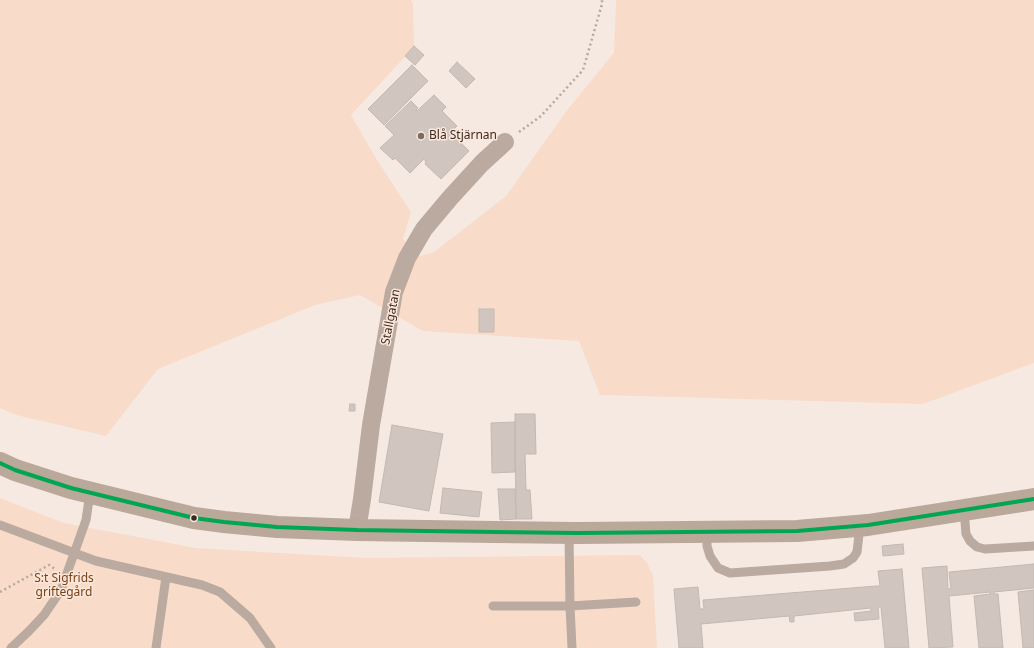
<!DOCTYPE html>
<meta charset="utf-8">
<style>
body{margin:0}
canvas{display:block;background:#f6e9e1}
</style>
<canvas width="1034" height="648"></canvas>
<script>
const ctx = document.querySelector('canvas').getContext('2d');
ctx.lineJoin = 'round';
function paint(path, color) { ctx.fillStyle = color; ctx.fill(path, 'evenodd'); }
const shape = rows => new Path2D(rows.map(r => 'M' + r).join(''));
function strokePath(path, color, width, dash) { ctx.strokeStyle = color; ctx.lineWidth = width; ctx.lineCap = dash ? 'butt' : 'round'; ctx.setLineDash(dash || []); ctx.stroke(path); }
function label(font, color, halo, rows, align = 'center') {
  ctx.font = font + ' "Noto Sans",sans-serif'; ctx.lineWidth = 3; ctx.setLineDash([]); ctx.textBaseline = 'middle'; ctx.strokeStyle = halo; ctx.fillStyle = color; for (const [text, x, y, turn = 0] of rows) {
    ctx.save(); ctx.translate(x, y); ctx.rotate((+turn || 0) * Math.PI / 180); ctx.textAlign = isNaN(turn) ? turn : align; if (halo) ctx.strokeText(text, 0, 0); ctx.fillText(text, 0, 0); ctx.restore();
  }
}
const green = shape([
 [0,0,411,0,413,4,414,47,351,115,377,160,411,212,403,239,420,256,434,252,506,196,568,109,614,53,616,0,1034,0,1034,363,923,404,600,395,579,341,423,331,360,295,315,305,158,369,106,436,16,415,0,408],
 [0,498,64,523,196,548,365,558,640,555,647,563,653,575,657,648,0,648]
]);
const building = shape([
 [414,46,424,55,415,65,405,56,414,46],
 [457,62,475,79,466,88,449,71,457,62],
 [412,65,428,81,384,125,368,109,412,65],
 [434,95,446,107,442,111,457,126,449,134,451,137,453,135,469,151,441,179,425,164,426,162,424,159,410,173,395,158,393,160,380,148,394,135,385,126,411,101,418,108,416,110,417,111,434,95],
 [479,309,494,309,494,332,479,332,479,309],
 [350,404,355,404,355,411,349,411,350,404],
 [515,414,535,414,536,454,525,454,526,490,530,490,532,519,516,519,515,414],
 [515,422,515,472,492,473,491,423,515,422],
 [392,425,443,434,429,511,379,502,392,425],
 [443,488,482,492,479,517,440,513,443,488],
 [498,489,515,489,516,519,500,520,498,489],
 [903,544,904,554,883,556,882,546,903,544],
 [1034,564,1034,588,994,592,994,594,998,594,1003,648,979,648,974,596,990,594,990,592,949,596,953,647,929,648,922,568,947,566,948,589,951,589,949,572,1034,564],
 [902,569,909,648,885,648,881,607,878,607,879,619,855,621,854,613,871,611,871,608,794,616,794,622,790,622,789,616,701,624,703,648,679,648,674,589,698,587,700,609,704,609,703,600,876,586,880,586,878,571,902,569],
 [1034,590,1034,648,1023,648,1018,592,1034,590]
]);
const path = shape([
 [519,132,541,116,583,70,602,4,602,0],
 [0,592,49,565,55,569]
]);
const lane = shape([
 [964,510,966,534,970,541,977,547,985,549,1034,546],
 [0,525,96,561,202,585,220,592,250,618,271,648],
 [707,531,707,546,710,556,718,568,730,573,830,566,844,564,853,558,857,552,860,526],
 [569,532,570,606,572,648],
 [493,606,570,606,636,602],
 [11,648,29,631,44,615,61,590,86,520,90,493],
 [156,648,166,577]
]);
const street = shape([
 [357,530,362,499,371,425,394,292,407,258,424,229,450,198,482,163,505,142]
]);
const secondary = shape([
 [0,463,15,470,71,488,194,518,224,522,277,527,357,530,495,532,577,533,797,531,868,525,1034,499]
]);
const bus1 = shape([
 [0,463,15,470,71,488,194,518,224,522,277,527,357,530,495,532,577,533,797,531,868,525,1034,499]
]);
const markers = [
 [421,136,4,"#796e66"],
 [194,518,3.5,"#352b24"]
];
const poiNames = [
 ["Blå Stjärnan",429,136]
];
const streetNames = [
 ["Stallgatan",391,317,-79]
];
const parkNames = [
 ["S:t Sigfrids",64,579],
 ["griftegård",64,593]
];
paint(green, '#f8dcc9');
paint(building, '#d1c6bf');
strokePath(building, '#c3b9b2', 1);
strokePath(path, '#b6a8a0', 2.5, [2, 3]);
strokePath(lane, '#baaa9f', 9);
strokePath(street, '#baaa9f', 18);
strokePath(secondary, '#baa89a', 22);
strokePath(bus1, '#00a651', 4);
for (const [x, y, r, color] of markers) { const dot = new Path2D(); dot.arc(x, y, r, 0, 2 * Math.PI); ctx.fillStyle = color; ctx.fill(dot); strokePath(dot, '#fee7d9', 1.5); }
label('12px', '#352b24', '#fee7d9', poiNames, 'left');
label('12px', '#352b24', '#fee7d9', streetNames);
label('12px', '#75421a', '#fee7d9', parkNames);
</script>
